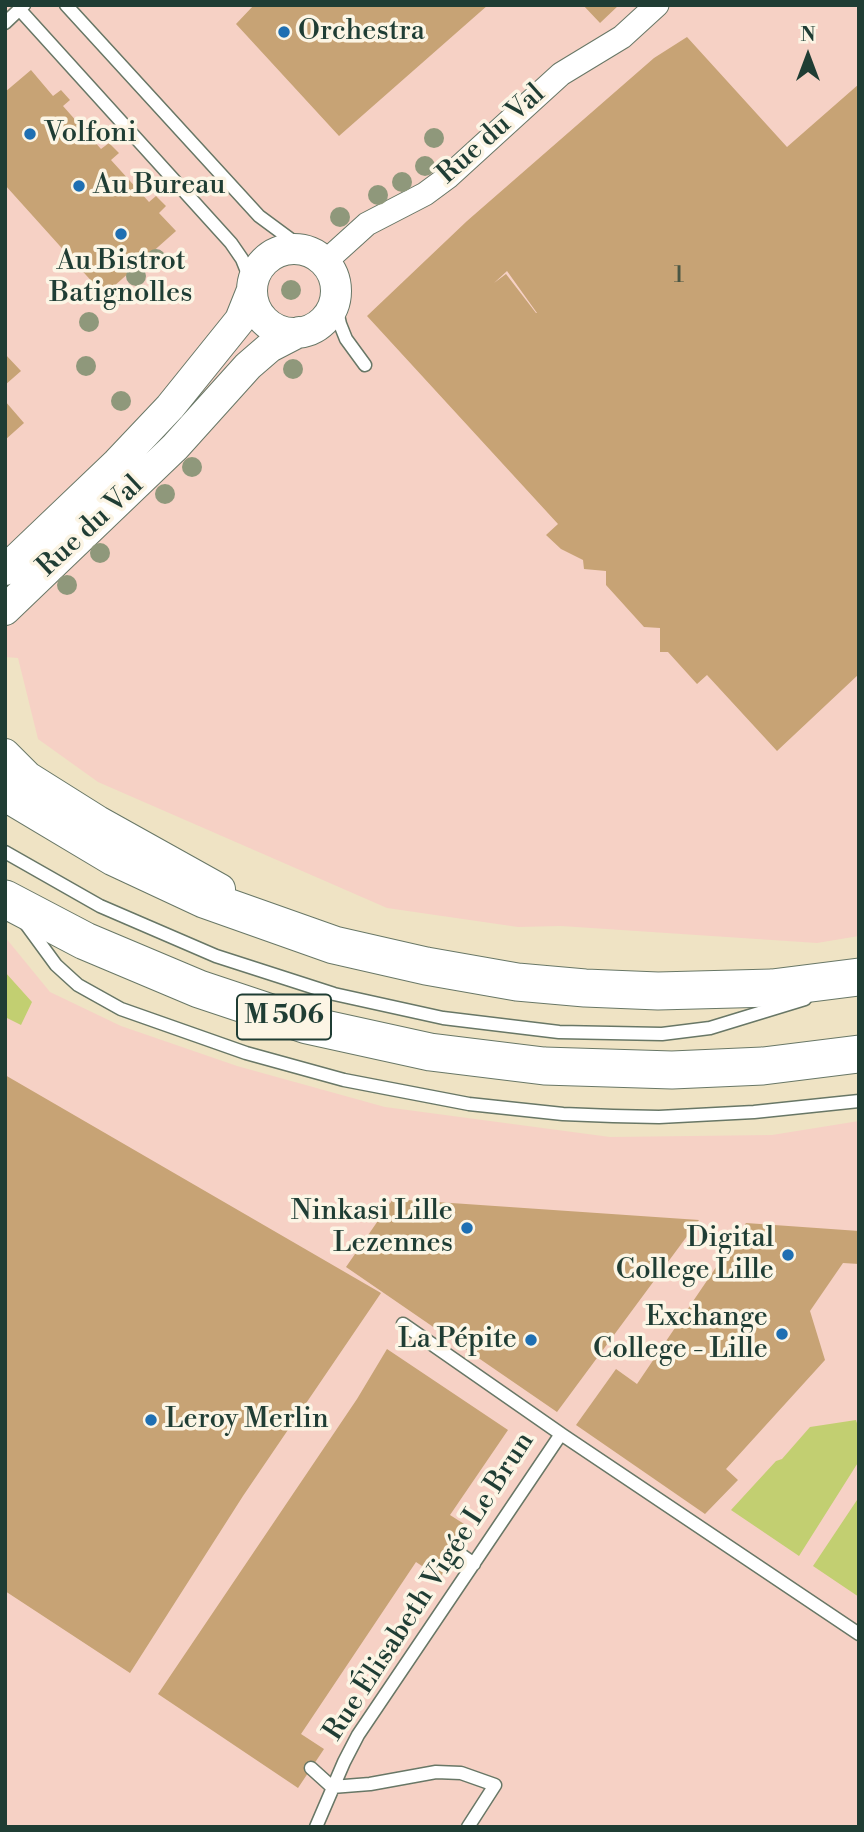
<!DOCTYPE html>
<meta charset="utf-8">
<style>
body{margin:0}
#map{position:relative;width:864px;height:1832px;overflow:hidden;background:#efe3c4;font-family:"Libre Bodoni",serif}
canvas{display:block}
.frame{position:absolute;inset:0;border:7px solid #1f3d34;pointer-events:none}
.north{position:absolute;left:773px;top:21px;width:70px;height:70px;-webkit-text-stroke:5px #fcf5e5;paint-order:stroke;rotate:0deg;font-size:19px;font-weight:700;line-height:28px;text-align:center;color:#1f3d34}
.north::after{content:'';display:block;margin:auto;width:24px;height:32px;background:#1f3d34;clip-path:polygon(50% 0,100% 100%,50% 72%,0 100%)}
</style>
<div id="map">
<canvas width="864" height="1832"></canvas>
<div class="frame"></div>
<div class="north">N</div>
</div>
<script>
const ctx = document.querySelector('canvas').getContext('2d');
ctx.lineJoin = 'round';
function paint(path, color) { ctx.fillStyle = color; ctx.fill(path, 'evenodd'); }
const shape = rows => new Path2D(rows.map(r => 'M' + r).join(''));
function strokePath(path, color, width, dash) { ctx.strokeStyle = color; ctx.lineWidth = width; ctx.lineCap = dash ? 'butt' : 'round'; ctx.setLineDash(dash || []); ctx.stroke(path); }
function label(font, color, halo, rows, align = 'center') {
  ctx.font = font + ' "Libre Bodoni",serif'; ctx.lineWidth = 7; ctx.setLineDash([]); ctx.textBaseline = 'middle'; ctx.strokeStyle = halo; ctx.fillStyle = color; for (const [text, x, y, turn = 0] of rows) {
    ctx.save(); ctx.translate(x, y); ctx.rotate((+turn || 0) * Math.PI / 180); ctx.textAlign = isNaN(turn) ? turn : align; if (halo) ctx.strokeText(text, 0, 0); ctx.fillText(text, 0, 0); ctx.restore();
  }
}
const built = shape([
 [5,5,859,5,859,936,817,943,561,926,518,927,387,908,98,782,38,739,18,658,5,657],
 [5,937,50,992,121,1026,237,1066,385,1107,610,1137,772,1135,859,1121,859,1827,5,1827]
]);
const green = shape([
 [5,972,32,1002,21,1025,5,1017],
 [856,1420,859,1429,859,1461,799,1556,731,1510,776,1461,782,1459,810,1427],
 [859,1497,859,1597,813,1566]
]);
const building = shape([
 [254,5,488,5,339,136,236,24],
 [583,5,619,5,600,23],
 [687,37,787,147,859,84,859,674,777,751,707,675,697,684,668,652,660,652,660,628,644,627,606,585,606,571,584,569,583,560,561,549,546,535,558,524,367,316,467,221,654,58],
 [507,271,537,313,536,313,506,274,494,283],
 [31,70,53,96,61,90,70,100,63,106,101,149,109,143,119,153,111,160,149,202,156,196,166,206,159,213,176,231,104,295,5,185,5,92],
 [5,354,21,371,5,385],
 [5,401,24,423,5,440],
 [5,1075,381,1293,243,1496,130,1673,5,1591],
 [393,1199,699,1220,557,1412,346,1267],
 [746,1223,859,1231,859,1264,843,1263,810,1311,825,1360,726,1469,738,1480,705,1514,576,1425,616,1369,637,1384],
 [387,1349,508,1430,450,1515,472,1529,440,1578,416,1562,301,1734,324,1749,298,1788,158,1694,357,1399]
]);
const service = shape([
 [66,5,259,216,305,250],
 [20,10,231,243,242,259,252,284],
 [5,23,24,5],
 [335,302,340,324,346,339,365,365],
 [5,852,100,906,216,956,334,994,443,1018,559,1032,662,1034,710,1028,805,999],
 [23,920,56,965,78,985,121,1009,246,1053,344,1080,469,1104,563,1114,613,1116,659,1117,754,1112,859,1101],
 [403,1324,561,1434],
 [457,1552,474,1564],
 [311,1768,332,1787,370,1784,436,1772,461,1773,495,1785,468,1827],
 [316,1827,344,1762,358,1735,561,1434,859,1634]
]);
const minor = shape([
 [325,262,367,224,425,194,448,177,561,74,622,37,657,5]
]);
const tertiary = shape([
 '252 291a42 42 0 1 1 84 0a42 42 0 1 1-84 0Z',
 [5,570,117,463,170,407,240,320,252,290],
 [5,610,175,447,248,366,270,347,299,332],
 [5,754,28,777,98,821,220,889]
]);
const primary = shape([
 [5,792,114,857,204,899,334,945,426,966,517,982,585,988,658,991,772,988,859,977],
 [5,899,85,941,199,989,307,1025,430,1052,544,1066,672,1070,763,1066,859,1054]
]);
const trees = [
 [434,138],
 [425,166],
 [402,182],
 [378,195],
 [340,217],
 [156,259],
 [136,276],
 [291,290],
 [114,297],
 [89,322],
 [86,366],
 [293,369],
 [121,401],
 [192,467],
 [165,494],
 [100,553],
 [67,585]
];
const markers = [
 [284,32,7,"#1f6fb2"],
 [30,134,7,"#1f6fb2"],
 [79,186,7,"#1f6fb2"],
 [121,234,7,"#1f6fb2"],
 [467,1228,7,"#1f6fb2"],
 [788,1255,7,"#1f6fb2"],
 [782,1334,7,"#1f6fb2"],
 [531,1340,7,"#1f6fb2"],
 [151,1420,7,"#1f6fb2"]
];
const numberNames = [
 ["1",679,276]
];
const shields = [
 [284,1017,94]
];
const shieldNames = [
 ["M 506",284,1017]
];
const poiNames = [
 ["Orchestra",298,32],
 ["Volfoni",44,134],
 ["Au Bureau",93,186],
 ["Au Bistrot",121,262,"center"],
 ["Batignolles",121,294,"center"],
 ["Ninkasi Lille",453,1212,"right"],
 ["Lezennes",453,1244,"right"],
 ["Digital",774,1239,"right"],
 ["College Lille",774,1271,"right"],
 ["Exchange",768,1318,"right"],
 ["College - Lille",768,1350,"right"],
 ["La Pépite",517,1340,"right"],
 ["Leroy Merlin",165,1420]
];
const streetNames = [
 ["Rue du Val",492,135,-42],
 ["Rue du Val",91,527,-43],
 ["Rue Élisabeth Vigée Le Brun",430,1587,-57]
];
paint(built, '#f6d1c5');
paint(green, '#c2cf71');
paint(building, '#c7a375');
strokePath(service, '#687766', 15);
strokePath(minor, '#687766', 25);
strokePath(tertiary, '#687766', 32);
strokePath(primary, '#687766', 39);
strokePath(service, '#fff', 12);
strokePath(minor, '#fff', 23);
strokePath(tertiary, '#fff', 30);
strokePath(primary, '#fff', 37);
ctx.fillStyle = '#8f987b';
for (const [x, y] of trees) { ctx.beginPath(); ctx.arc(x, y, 10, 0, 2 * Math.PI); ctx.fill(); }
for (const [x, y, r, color] of markers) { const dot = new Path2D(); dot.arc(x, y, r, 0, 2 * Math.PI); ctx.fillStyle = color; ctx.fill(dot); strokePath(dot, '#fcf5e5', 2.5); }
label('24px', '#495644', null, numberNames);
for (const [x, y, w] of shields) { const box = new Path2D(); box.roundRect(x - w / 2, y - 22.5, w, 45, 5); ctx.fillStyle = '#fcf5e5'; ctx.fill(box); strokePath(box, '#1f3d34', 2); }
label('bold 26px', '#1f3d34', null, shieldNames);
label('28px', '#1f3d34', '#fcf5e5', poiNames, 'left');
label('28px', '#1f3d34', '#fcf5e5', streetNames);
</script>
